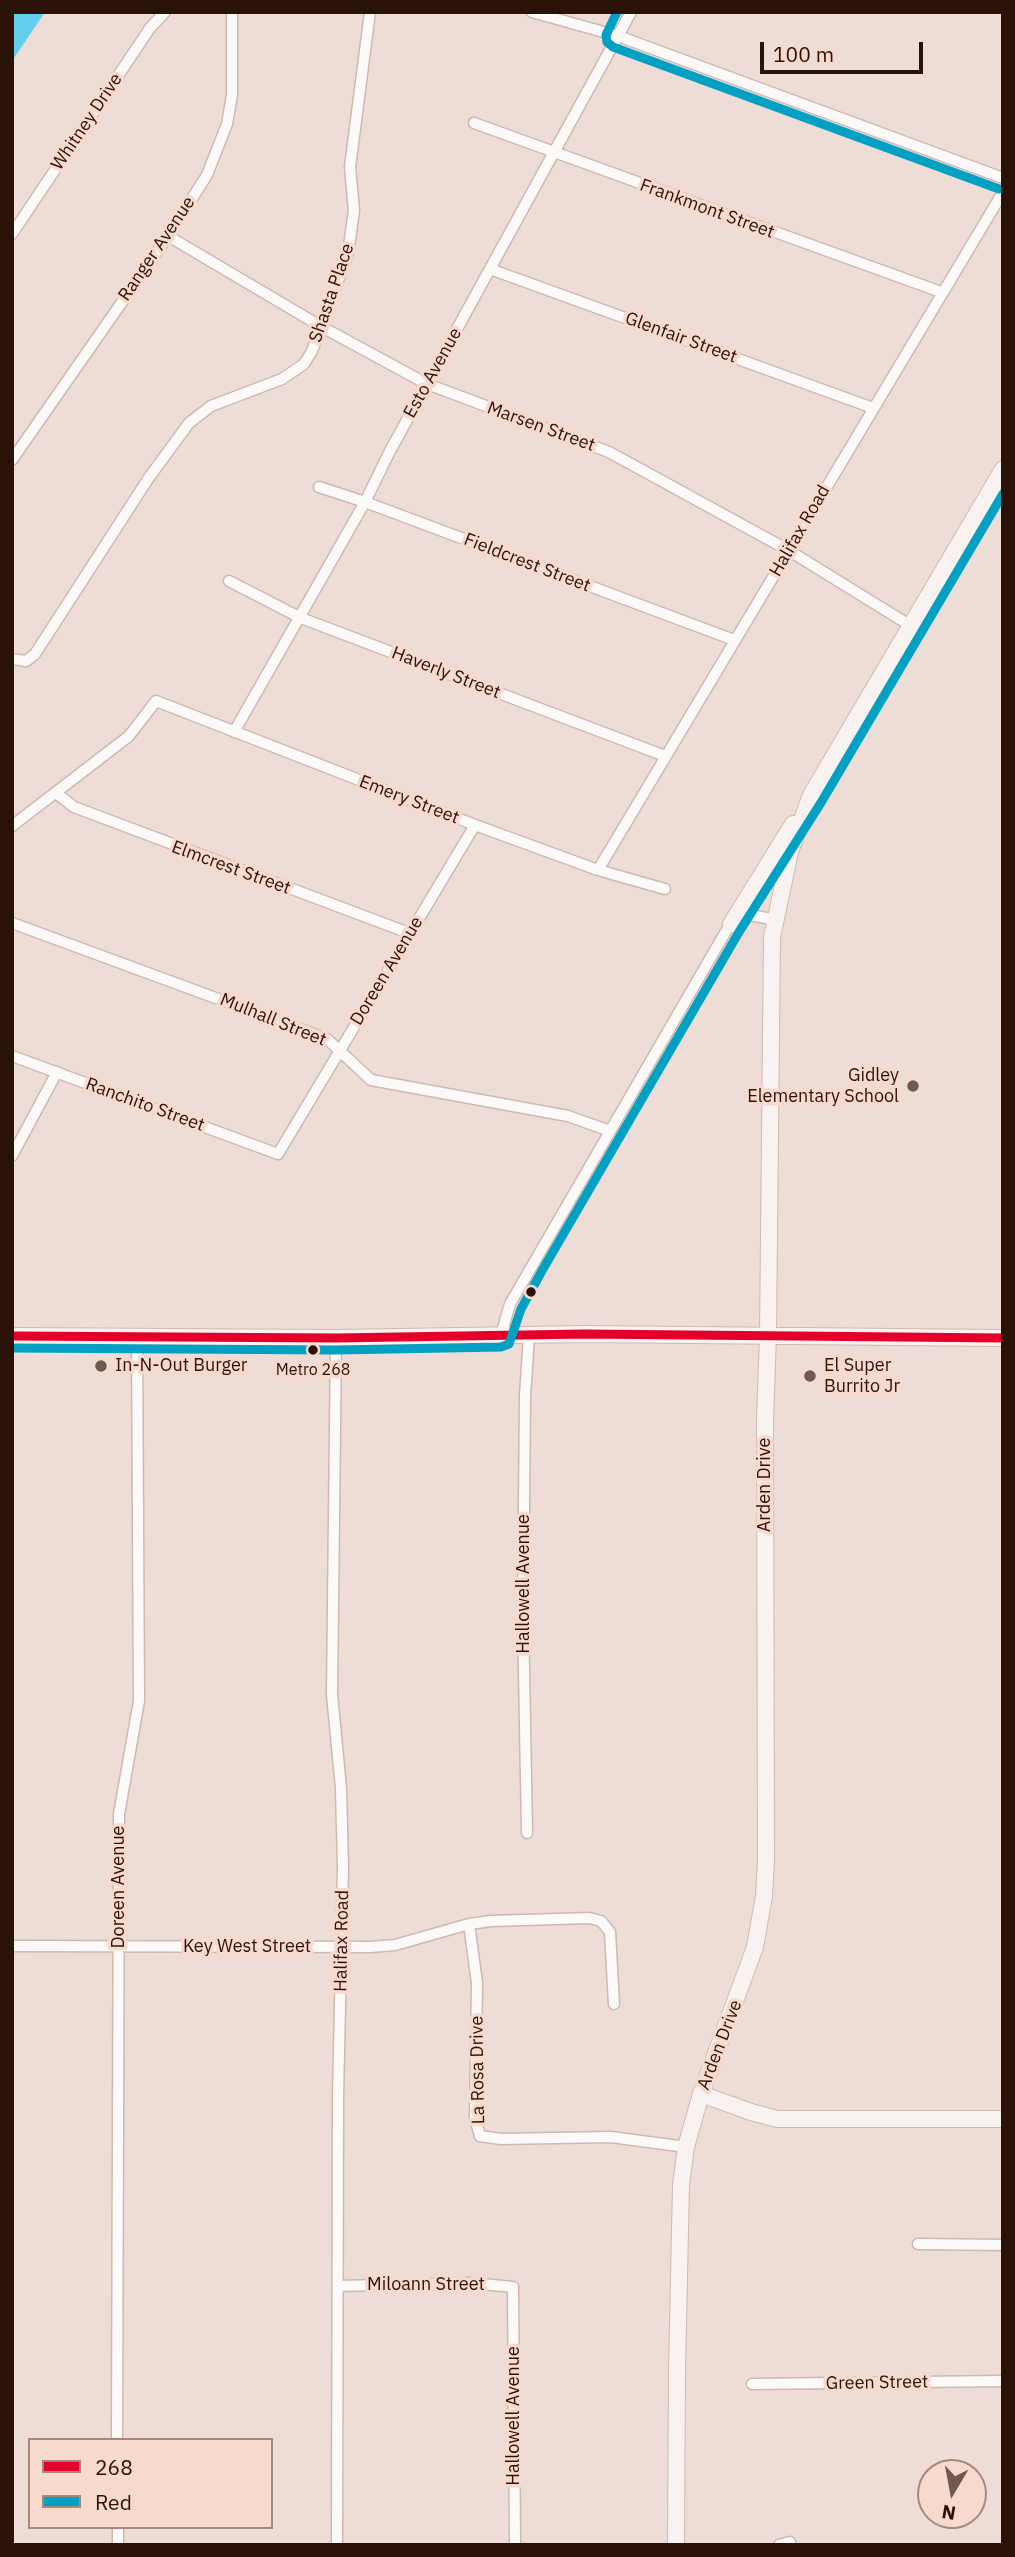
<!DOCTYPE html>
<style>
body{margin:0}
#map{position:relative;width:1015px;height:2557px;overflow:hidden;background:#eeddd7;font-family:"IBM Plex Sans",sans-serif}
canvas{display:block}
.frame{position:absolute;inset:0;border:14px solid #2b1209;pointer-events:none}
.legend{position:absolute;left:28px;top:2438px;width:245px;height:91px;box-sizing:border-box;background:#f7d9ce;border:2px solid #a5897f;margin:0;padding:9px 12px;list-style:none;font-size:21px;color:#2b1209}
.legend li{display:flex;align-items:center;gap:14px;height:35px}
.legend b{width:35px;border:2px solid #a5897f}
.north{position:absolute;left:917px;top:2459px;width:70px;height:70px;box-sizing:border-box;background:#f7d9ce;border:2px solid #a5897f;border-radius:50%;rotate:190deg;font-size:19px;font-weight:700;line-height:28px;text-align:center;color:#2b1209}
.north::after{content:'';display:block;margin:auto;width:24px;height:32px;background:#6f5951;clip-path:polygon(50% 0,100% 100%,50% 72%,0 100%)}
.scale{position:absolute;left:760px;top:42px;width:163px;height:32px;box-sizing:border-box;border:4px solid #2b1209;border-top:0;padding-left:9px;font-size:21px;line-height:24px;white-space:nowrap;color:#2b1209;-webkit-text-stroke:5px #f7d9ce;paint-order:stroke}
</style>
<div id="map">
<canvas width="1015" height="2557"></canvas>
<div class="frame"></div>
<ul class="legend">
<li><b style="height:9px;background:#e4002b"></b>268</li>
<li><b style="height:9px;background:#02a1c4"></b>Red</li>
</ul>
<div class="north">N</div>
<div class="scale">100 m</div>
</div>
<script>
const ctx = document.querySelector('canvas').getContext('2d');
ctx.lineJoin = 'round';
function paint(path, color) { ctx.fillStyle = color; ctx.fill(path, 'evenodd'); }
const shape = rows => new Path2D(rows.map(r => 'M' + r).join(''));
function strokePath(path, color, width, dash) { ctx.strokeStyle = color; ctx.lineWidth = width; ctx.lineCap = dash ? 'butt' : 'round'; ctx.setLineDash(dash || []); ctx.stroke(path); }
function label(font, color, halo, rows, align = 'center') {
  ctx.font = font + ' "IBM Plex Sans",sans-serif'; ctx.lineWidth = 7; ctx.setLineDash([]); ctx.textBaseline = 'middle'; ctx.strokeStyle = halo; ctx.fillStyle = color; for (const [text, x, y, turn = 0] of rows) {
    ctx.save(); ctx.translate(x, y); ctx.rotate((+turn || 0) * Math.PI / 180); ctx.textAlign = isNaN(turn) ? turn : align; if (halo) ctx.strokeText(text, 0, 0); ctx.fillText(text, 0, 0); ctx.restore();
  }
}
const water = shape([
 [12,12,45,12,12,61]
]);
const street = shape([
 [532,12,618,36,1003,178],
 [474,123,941,292],
 [12,234,150,28,165,12],
 [168,236,322,327,427,384,609,452,788,550,911,626],
 [490,269,873,408],
 [12,460,168,236,207,175,227,124,232,95,232,12],
 [319,487,365,502,734,640],
 [229,581,301,618,665,756],
 [12,659,26,661,35,654,148,479,189,423,211,406,282,379,304,364,312,351,348,254,354,210,350,167,370,12],
 [234,732,365,502,390,451,631,12],
 [56,793,74,807,409,933],
 [12,826,129,736,156,701,475,825,598,870,665,889],
 [598,870,1003,192],
 [12,923,327,1039,371,1080,568,1116,610,1131],
 [12,1056,278,1154,475,825],
 [12,1156,57,1072],
 [501,1335,510,1304,729,926,740,917,750,915,777,920],
 [336,1338,332,1695,341,1788,343,1868,338,2097,337,2545],
 [527,1833,523,1616,525,1396,529,1335],
 [469,1924,477,1983,475,2118,480,2136,501,2139,611,2137,686,2147],
 [12,1946,370,1947,395,1945,469,1924,491,1921,589,1918,601,1921,610,1932,614,2004],
 [918,2244,1003,2245],
 [338,2286,471,2283,513,2287,515,2545],
 [752,2384,1003,2381],
 [117,2440,119,1814,139,1701,137,1336],
 [118,2527,118,2545],
 [779,2545,790,2542]
]);
const secondary = shape([
 [731,924,793,824],
 [12,1336,336,1338,585,1334,1003,1338],
 [701,2094,751,2112,777,2119,1003,2119],
 [676,2545,677,2370,681,2185,686,2147,701,2094,755,1947,764,1896,766,1860,765,1419,768,1336,772,937,790,852,811,795,1003,469]
]);
const bus1 = shape([
 [12,1336,336,1338,585,1334,1003,1338]
]);
const bus2 = shape([
 [617,12,606,35,607,42,613,47,999,189],
 [12,1348,336,1350,501,1347,509,1344,521,1309,543,1269,739,932,822,801,1003,494]
]);
const markers = [
 [913,1086,7,"#6f5951"],
 [531,1292,6,"#2b1209"],
 [313,1350,6,"#2b1209"],
 [101,1366,7,"#6f5951"],
 [810,1376,7,"#6f5951"]
];
const busNames = [
 ["Metro 268",313,1370]
];
const streetNames = [
 ["Whitney Drive",87,122,-56],
 ["Frankmont Street",707,209,20],
 ["Ranger Avenue",157,249,-56],
 ["Shasta Place",332,293,-71],
 ["Glenfair Street",681,338,20],
 ["Esto Avenue",433,373,-61],
 ["Marsen Street",541,427,20],
 ["Halifax Road",800,531,-60],
 ["Fieldcrest Street",527,563,21],
 ["Haverly Street",446,673,21],
 ["Emery Street",409,800,21],
 ["Elmcrest Street",231,868,20],
 ["Doreen Avenue",387,971,-59],
 ["Mulhall Street",273,1020,22],
 ["Ranchito Street",145,1105,20],
 ["Arden Drive",765,1485,-90],
 ["Hallowell Avenue",524,1584,-90],
 ["Doreen Avenue",119,1887,-90],
 ["Halifax Road",342,1941,-89],
 ["Key West Street",247,1947],
 ["Arden Drive",720,2045,-69],
 ["La Rosa Drive",478,2070,-91],
 ["Miloann Street",426,2285],
 ["Green Street",877,2383,-1],
 ["Hallowell Avenue",514,2416,-90]
];
const poiNames = [
 ["Gidley",899,1076,"right"],
 ["Elementary School",899,1097,"right"],
 ["In-N-Out Burger",115,1366],
 ["El Super",824,1366],
 ["Burrito Jr",824,1387]
];
paint(water, '#62ceeb');
strokePath(street, '#ceb9b0', 13);
strokePath(secondary, '#ceb9b0', 18);
strokePath(street, '#fcfaf9', 10);
strokePath(secondary, '#f8f3f1', 16);
strokePath(bus1, '#e4002b', 9);
strokePath(bus2, '#02a1c4', 9);
for (const [x, y, r, color] of markers) { const dot = new Path2D(); dot.arc(x, y, r, 0, 2 * Math.PI); ctx.fillStyle = color; ctx.fill(dot); strokePath(dot, '#f7d9ce', 2.5); }
label('16px', '#2b1209', '#f7d9ce', busNames);
label('18px', '#2b1209', '#f7d9ce', streetNames);
label('18px', '#2b1209', '#f7d9ce', poiNames, 'left');
</script>
